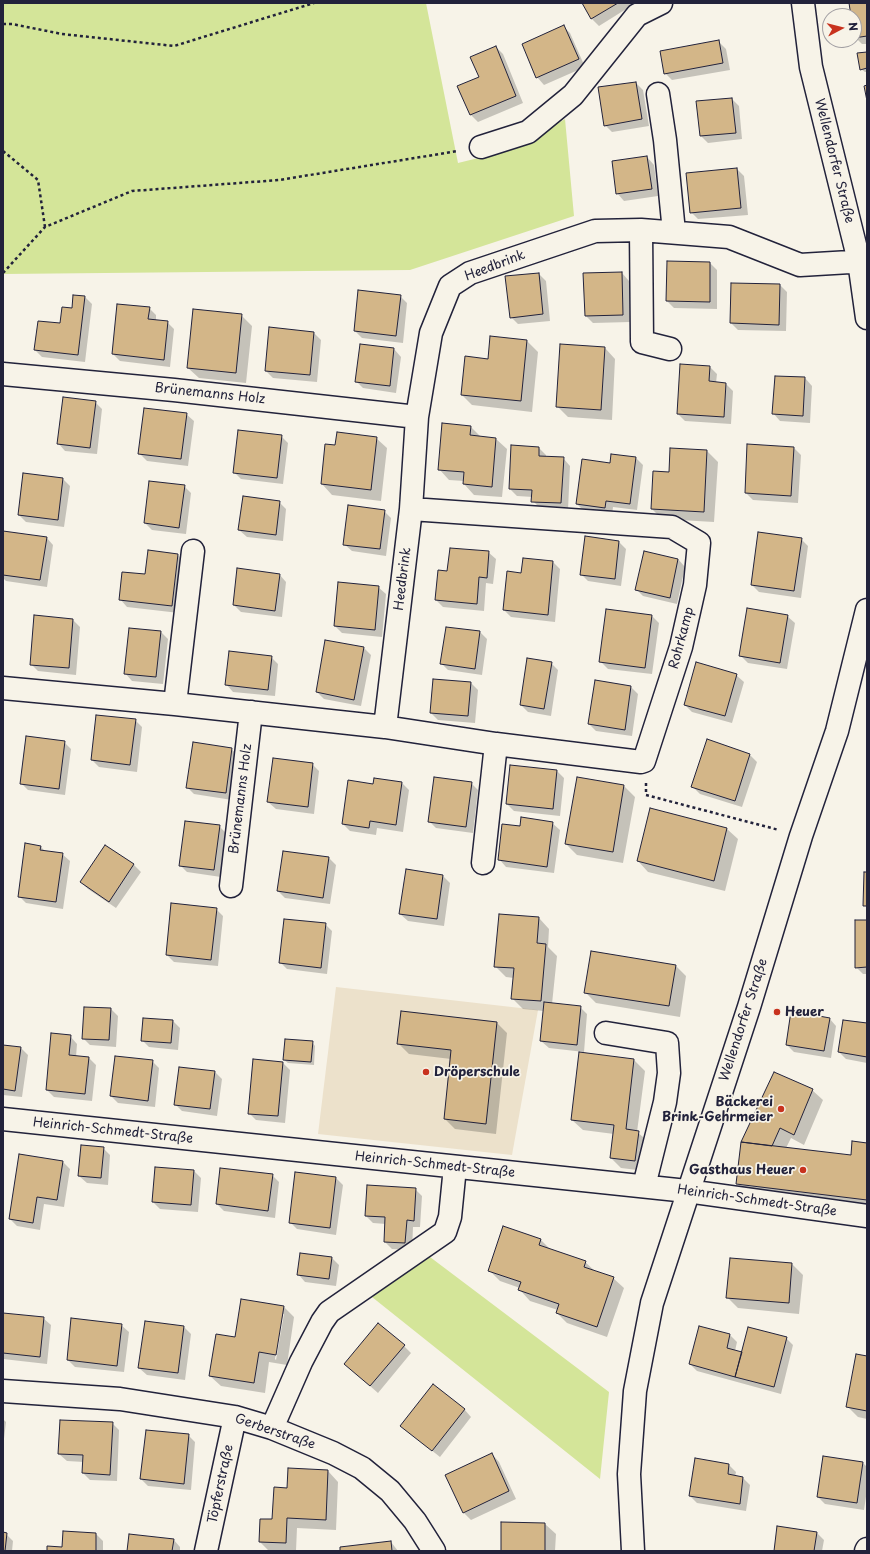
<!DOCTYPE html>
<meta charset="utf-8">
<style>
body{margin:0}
#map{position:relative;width:870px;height:1554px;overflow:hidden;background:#f7f3e8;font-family:"Playpen Sans",sans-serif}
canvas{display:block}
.frame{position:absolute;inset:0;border:4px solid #22223b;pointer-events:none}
.north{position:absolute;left:822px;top:8px;width:40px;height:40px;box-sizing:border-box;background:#f7f3e8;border:1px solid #a29fa3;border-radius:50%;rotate:83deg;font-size:11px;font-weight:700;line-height:16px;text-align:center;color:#22223b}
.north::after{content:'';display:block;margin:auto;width:14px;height:18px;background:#c8321e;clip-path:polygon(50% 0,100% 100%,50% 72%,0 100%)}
</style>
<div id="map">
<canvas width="870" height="1554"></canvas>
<div class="frame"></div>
<div class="north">N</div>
</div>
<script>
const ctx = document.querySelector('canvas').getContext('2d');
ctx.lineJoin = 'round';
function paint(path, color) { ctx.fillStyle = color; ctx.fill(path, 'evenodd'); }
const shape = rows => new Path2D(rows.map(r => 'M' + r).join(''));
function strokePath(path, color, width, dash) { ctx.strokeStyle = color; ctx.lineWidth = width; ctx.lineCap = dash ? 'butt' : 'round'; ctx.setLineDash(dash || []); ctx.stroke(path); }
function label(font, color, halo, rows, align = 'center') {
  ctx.font = font + ' "Playpen Sans",sans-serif'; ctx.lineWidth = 3.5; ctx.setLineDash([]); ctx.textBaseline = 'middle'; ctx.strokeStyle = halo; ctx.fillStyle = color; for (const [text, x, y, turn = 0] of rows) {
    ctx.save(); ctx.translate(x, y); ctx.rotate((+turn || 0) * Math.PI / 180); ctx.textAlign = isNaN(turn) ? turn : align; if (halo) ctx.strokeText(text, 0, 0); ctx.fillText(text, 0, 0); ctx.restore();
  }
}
const built = shape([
 [336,987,538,1010,512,1155,318,1134]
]);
const green = shape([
 [3,3,426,3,458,163,515,149,565,119,574,216,410,270,3,274],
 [430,1257,609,1392,600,1479,372,1297]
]);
const shadow = shape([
 [583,3,629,3,631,6,599,26,592,19],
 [850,3,867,3,867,44,862,44,855,37,854,16,852,16],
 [563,26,570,33,585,67,544,85,537,77,523,44],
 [719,42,726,49,730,70,672,80,665,73],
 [496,47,503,54,523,103,478,122,471,115,459,86,480,77],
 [867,53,867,72,865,72,861,69],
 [636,83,643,90,649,126,612,132,605,125],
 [732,99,739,106,742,139,708,143,701,136],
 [647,157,654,165,658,196,624,201,617,193],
 [737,169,744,176,748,215,698,219,691,212],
 [710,263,717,270,717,309,674,308,667,301],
 [622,273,629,281,630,322,593,323,586,316],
 [539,274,546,281,550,321,518,324,511,317],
 [780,285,787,292,786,331,738,330,731,323],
 [400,296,407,303,403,343,362,338,355,331],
 [85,297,92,304,85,362,42,357,35,350],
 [149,308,156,315,156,321,167,322,174,329,170,367,120,361,113,354],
 [241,315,252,326,246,383,199,378,188,368],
 [314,333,321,340,317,382,273,378,266,371],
 [491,338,527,341,538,352,532,412,472,405,462,395,489,360],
 [361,345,394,349,401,357,396,393,363,388,356,381],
 [605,348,615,359,612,420,568,417,557,406],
 [710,367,717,374,716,383,726,384,733,391,731,424,685,421,678,414],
 [805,378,812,386,810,423,780,421,773,413],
 [95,402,102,409,97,454,65,451,58,443],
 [186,414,194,421,188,466,147,461,139,453],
 [471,427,481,437,496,439,507,449,502,497,474,495,464,484,464,481,449,480,439,469],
 [281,436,288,443,283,484,241,479,234,472],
 [376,438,387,448,381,501,332,495,322,484,336,446],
 [539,448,546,455,546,458,563,458,570,466,568,510,540,508,533,501,533,497,517,496,510,489],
 [794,448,801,455,798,503,753,500,746,493],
 [671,449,707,451,718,462,714,522,662,519,652,509,670,473],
 [636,458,643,465,637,510,613,507,612,515,584,511,577,504,611,464],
 [63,479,70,486,64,527,26,522,19,515],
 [184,486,191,493,186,534,152,530,145,523],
 [279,502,286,509,283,541,247,537,239,530],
 [384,511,391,518,386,556,352,551,344,544],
 [46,537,53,545,47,587,6,581,3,578,3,542],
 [586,537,619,542,626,549,621,586,588,581,581,574],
 [801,539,808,546,801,598,759,592,752,585],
 [488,552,496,559,493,584,486,583,484,611,443,607,436,600,448,572],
 [645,552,678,559,685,567,677,604,643,596,636,589],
 [178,555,185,562,179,613,127,607,120,599,146,576],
 [523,559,553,562,560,569,555,622,511,617,504,610,522,574],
 [279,574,286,582,282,617,241,612,234,605],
 [378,587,386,594,382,637,342,633,335,626],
 [652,616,659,623,652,674,608,669,600,661],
 [787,616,795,623,787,669,748,663,741,656],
 [73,620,80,627,76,675,38,671,31,664],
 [129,629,161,632,168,639,163,684,132,681,125,673],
 [480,632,487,639,482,675,448,670,441,663],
 [364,648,371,655,361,706,324,699,317,692],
 [271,657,278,664,275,696,233,692,226,684],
 [551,663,558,670,551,716,528,712,521,705],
 [736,675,744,682,732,723,692,712,685,705],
 [470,682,478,690,475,723,438,720,431,713],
 [631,687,638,694,632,736,596,731,589,724],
 [135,720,142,727,137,772,99,767,92,760],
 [64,742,71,749,65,795,28,790,21,783],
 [231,749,239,756,232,800,194,794,187,787],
 [750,755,757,762,742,807,700,794,693,787],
 [312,764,319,771,314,814,276,809,268,802],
 [557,771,564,778,560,816,514,811,507,804],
 [578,778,624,786,635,797,623,863,577,855,566,844],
 [402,783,409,790,403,832,377,828,376,835,350,831,343,824],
 [471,783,478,790,473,833,436,828,429,821],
 [552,823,560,830,554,873,506,867,499,859,521,827],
 [219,826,226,833,221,877,187,872,180,865],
 [727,829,738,839,725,891,648,872,638,861],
 [106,846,134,865,141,872,116,908,88,889,81,882],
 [41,847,46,852,62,854,70,861,63,909,26,903,19,896],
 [329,858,336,865,330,904,285,898,278,891],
 [443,876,450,883,444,926,408,921,400,914],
 [216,909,223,916,218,966,174,962,167,955],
 [539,918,549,929,548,947,557,956,552,1004,580,1007,587,1014,584,1052,549,1048,541,1041,544,1011,523,1009,512,998,514,978,506,977,495,966],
 [867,921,867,974,863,974,856,967],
 [325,924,332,931,327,974,287,969,280,962],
 [676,966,686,976,680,1017,596,1003,585,992],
 [111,1009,118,1016,116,1047,90,1045,83,1038],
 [829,1018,836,1026,831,1058,794,1052,787,1045],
 [173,1021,180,1028,178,1050,149,1047,142,1040],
 [497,1023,507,1033,496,1134,455,1129,445,1119,451,1059,409,1054,398,1043],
 [867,1024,867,1063,846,1059,839,1052],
 [70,1036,77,1044,76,1057,89,1058,96,1065,92,1101,54,1097,47,1090],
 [312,1042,315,1046,314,1065,288,1063,284,1060],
 [3,1046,21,1048,28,1055,22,1097,3,1095],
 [634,1060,645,1071,637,1132,649,1142,646,1171,621,1168,611,1158,614,1134,583,1130,572,1120],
 [152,1061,159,1068,155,1107,118,1103,111,1096],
 [283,1063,290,1070,285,1123,256,1120,249,1113],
 [215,1072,222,1079,217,1116,182,1111,175,1104],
 [812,1090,823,1100,804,1145,791,1138,786,1148,851,1156,867,1144,867,1209,748,1194,737,1184,742,1142],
 [103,1148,110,1155,108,1185,87,1183,79,1176],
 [20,1155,63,1162,70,1169,64,1207,44,1204,40,1230,17,1226,10,1219],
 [194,1171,201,1178,198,1212,160,1209,153,1202],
 [272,1175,279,1182,275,1218,224,1211,217,1204],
 [336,1178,343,1185,336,1235,297,1229,290,1222],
 [415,1189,422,1196,420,1227,413,1227,412,1250,392,1249,385,1242,386,1224,373,1223,366,1216],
 [504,1227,541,1240,551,1250,585,1262,596,1272,613,1278,624,1288,607,1337,567,1323,557,1313,558,1310,530,1301,520,1290,520,1288,500,1281,489,1270],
 [301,1254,332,1258,339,1265,336,1286,305,1282,298,1274],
 [792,1264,803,1275,799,1314,738,1308,727,1297],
 [284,1307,294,1317,287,1365,269,1362,265,1393,221,1386,210,1376,235,1338],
 [282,1314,284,1314,276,1360,275,1359],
 [3,1314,43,1318,51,1325,47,1364,3,1359],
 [121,1325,129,1332,124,1372,75,1367,68,1360],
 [184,1327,191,1334,185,1380,147,1375,139,1368],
 [730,1335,737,1342,735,1351,743,1353,786,1338,793,1345,781,1394,697,1371,690,1364],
 [404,1346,411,1353,378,1393,345,1364],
 [867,1357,867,1419,858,1417,847,1406],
 [464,1409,471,1417,440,1457,401,1426],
 [3,1419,6,1422,3,1447],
 [112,1423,119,1430,117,1481,90,1480,83,1473,84,1462,67,1461,59,1454],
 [188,1435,195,1442,191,1490,148,1486,141,1479],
 [492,1454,499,1462,516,1499,471,1520,464,1513],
 [696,1460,729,1465,736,1472,735,1477,743,1478,750,1485,746,1511,697,1503,690,1496],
 [863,1463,867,1467,867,1490,864,1510,825,1504,818,1497],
 [328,1471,338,1482,336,1530,297,1528,296,1551,269,1551,260,1542,273,1520,288,1489],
 [545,1524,556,1534,555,1551,502,1551],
 [64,1532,96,1534,103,1541,103,1551,48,1551,63,1548],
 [3,1533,6,1534,13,1541,12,1551,3,1551],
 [817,1533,824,1540,822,1551,775,1551],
 [173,1539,180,1547,180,1551,128,1551],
 [391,1542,398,1551,341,1551]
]);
const building = shape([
 [582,3,618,3,591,19,582,3],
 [849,3,867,3,867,36,854,38,854,16,851,16,849,3],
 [564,25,579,59,536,78,522,44,564,25],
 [719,40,723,63,664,74,660,51,719,40],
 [496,46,516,96,470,115,457,86,479,77,470,57,496,46],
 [867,52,867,68,860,70,857,53,867,52],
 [636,82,642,119,604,126,598,87,636,82],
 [867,85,867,101,864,86,867,85],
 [732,98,736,133,700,136,696,101,732,98],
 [647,156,652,189,616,194,612,161,647,156],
 [737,168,741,208,690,213,686,173,737,168],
 [667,261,710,262,710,302,666,301,667,261],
 [622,272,623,315,585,316,583,273,622,272],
 [539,273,543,314,510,318,505,276,539,273],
 [731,283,780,284,779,325,730,323,731,283],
 [358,290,401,295,396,336,354,331,358,290],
 [73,295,85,296,78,355,34,350,38,321,60,323,62,307,72,308,73,295],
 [117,304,150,307,148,319,168,321,164,360,112,354,117,304],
 [193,309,242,314,236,373,187,368,193,309],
 [269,327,314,332,310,375,265,371,269,327],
 [490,336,527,340,521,401,461,395,465,356,488,359,490,336],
 [360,344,394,348,390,386,355,382,360,344],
 [560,344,605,347,601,410,556,407,560,344],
 [680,364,710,366,709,381,726,383,724,417,677,414,680,364],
 [775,376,805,377,803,416,772,414,775,376],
 [63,397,96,401,90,448,57,444,63,397],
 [144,408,187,413,181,459,138,454,144,408],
 [442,423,471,426,470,435,496,438,492,487,463,484,464,472,438,470,442,423],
 [238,430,282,435,277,478,233,473,238,430],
 [337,432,377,437,371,490,321,484,325,444,335,445,337,432],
 [747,444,794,447,791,496,745,493,747,444],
 [511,445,539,447,539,456,564,457,561,503,531,502,532,490,509,489,511,445],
 [670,448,707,450,704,512,651,509,653,471,669,472,670,448],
 [611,454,636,457,630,504,606,501,605,508,576,504,582,459,610,463,611,454],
 [23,473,63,478,58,520,18,515,23,473],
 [149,481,185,485,179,528,144,523,149,481],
 [243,496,280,501,276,535,238,530,243,496],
 [348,505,385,510,380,549,343,545,348,505],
 [3,531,47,537,40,580,3,575,3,531],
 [758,532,802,538,794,591,751,585,758,532],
 [585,536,619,541,615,579,580,575,585,536],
 [450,548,489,551,487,578,479,577,477,604,435,600,438,570,447,571,450,548],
 [148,550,178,554,172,606,119,600,122,572,145,574,148,550],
 [644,551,678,559,670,598,635,590,644,551],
 [523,558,553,561,548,615,503,610,507,571,521,573,523,558],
 [237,568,280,574,275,611,233,605,237,568],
 [338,582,379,586,375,630,334,626,338,582],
 [747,608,788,615,780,663,739,656,747,608],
 [606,609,652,615,645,668,599,662,606,609],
 [34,615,73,619,69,668,30,665,34,615],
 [446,627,480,631,475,669,440,664,446,627],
 [129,628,161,631,156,677,124,674,129,628],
 [325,640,364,647,354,700,316,692,325,640],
 [229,651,272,656,268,690,225,685,229,651],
 [527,658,552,662,544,709,520,705,527,658],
 [696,662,737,674,725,716,684,705,696,662],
 [433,679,471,682,468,716,430,713,433,679],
 [595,680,631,686,625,730,588,724,595,680],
 [96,715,136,719,130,765,91,760,96,715],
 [26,736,65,741,59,789,20,784,26,736],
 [707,739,750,754,735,801,691,787,707,739],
 [193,742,232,748,226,793,186,788,193,742],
 [273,758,313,763,308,807,267,802,273,758],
 [510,765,557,770,553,809,506,804,510,765],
 [434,777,472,782,466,827,428,822,434,777],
 [577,777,624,785,613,852,565,844,577,777],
 [374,778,402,782,396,825,370,821,369,828,342,824,348,780,373,784,374,778],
 [650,808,727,828,714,881,637,861,650,808],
 [521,817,553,822,547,867,498,860,502,824,520,826,521,817],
 [185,821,220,825,214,870,179,866,185,821],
 [25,843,41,846,40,850,63,853,56,902,18,897,25,843],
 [105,845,134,864,109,902,80,882,105,845],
 [283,851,329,857,323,898,277,891,283,851],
 [406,869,443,875,437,919,399,914,406,869],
 [864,872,867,872,867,906,863,906,864,872],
 [171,903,217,908,211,960,166,955,171,903],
 [499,914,539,917,537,943,546,944,541,1001,511,999,514,968,494,967,499,914],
 [284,919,326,923,321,968,279,963,284,919],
 [855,920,867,920,867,967,855,968,855,920],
 [591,951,676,965,669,1006,584,993,591,951],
 [544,1002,581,1006,577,1045,540,1041,544,1002],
 [84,1007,111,1008,109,1040,82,1039,84,1007],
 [401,1011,497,1022,486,1124,444,1119,451,1050,397,1044,401,1011],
 [791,1011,830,1018,824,1051,786,1045,791,1011],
 [143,1018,173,1020,171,1043,141,1041,143,1018],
 [843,1020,867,1023,867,1057,838,1052,843,1020],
 [51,1033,71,1035,69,1055,89,1057,85,1094,46,1090,51,1033],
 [285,1039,313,1041,311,1062,283,1060,285,1039],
 [3,1045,21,1047,15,1091,3,1089,3,1045],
 [579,1052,634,1059,626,1129,639,1131,635,1161,610,1158,614,1125,571,1120,579,1052],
 [115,1056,153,1060,148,1101,110,1096,115,1056],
 [253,1059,283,1062,278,1116,248,1114,253,1059],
 [179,1067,215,1071,210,1109,174,1105,179,1067],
 [774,1072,813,1089,794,1135,780,1128,772,1146,741,1142,774,1072],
 [852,1141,867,1143,867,1200,736,1184,741,1142,851,1155,852,1141],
 [81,1145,104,1147,101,1178,78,1176,81,1145],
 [19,1154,63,1161,57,1200,37,1197,33,1223,9,1219,19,1154],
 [155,1167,194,1170,191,1205,152,1202,155,1167],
 [220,1168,273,1174,268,1211,216,1204,220,1168],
 [295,1172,336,1177,330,1228,289,1223,295,1172],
 [367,1185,416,1188,414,1221,407,1220,405,1243,384,1242,385,1217,365,1216,367,1185],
 [503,1226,541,1239,539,1245,586,1261,584,1267,614,1277,597,1327,556,1313,559,1304,518,1290,521,1282,488,1271,503,1226],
 [300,1253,332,1257,329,1279,297,1275,300,1253],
 [730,1258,792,1263,789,1303,726,1298,730,1258],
 [241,1299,284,1306,276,1355,259,1352,254,1383,209,1376,216,1334,235,1337,241,1299],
 [3,1313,44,1317,40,1357,3,1353,3,1313],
 [71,1318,122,1324,117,1366,67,1360,71,1318],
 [145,1321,184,1326,178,1373,138,1368,145,1321],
 [378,1323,405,1345,370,1386,344,1364,378,1323],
 [699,1326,730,1334,727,1348,742,1352,735,1377,689,1364,699,1326],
 [748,1327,787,1337,774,1387,735,1377,748,1327],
 [856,1354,867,1356,867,1411,846,1407,856,1354],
 [433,1384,465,1409,432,1451,400,1426,433,1384],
 [60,1420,113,1422,110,1475,82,1473,83,1455,58,1454,60,1420],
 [146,1430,189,1434,184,1484,140,1479,146,1430],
 [492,1453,509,1491,463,1513,445,1475,492,1453],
 [823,1456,863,1462,857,1503,817,1497,823,1456],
 [695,1458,729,1464,728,1474,743,1477,740,1504,689,1496,695,1458],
 [288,1468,328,1470,326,1520,287,1518,286,1543,259,1542,260,1519,272,1519,274,1487,287,1488,288,1468],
 [501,1522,545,1523,545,1551,501,1551,501,1522],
 [777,1526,817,1532,814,1551,774,1551,777,1526],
 [63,1531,96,1533,96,1551,47,1551,47,1546,62,1547,63,1531],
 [3,1532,7,1533,5,1551,3,1551,3,1532],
 [129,1534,174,1539,172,1551,127,1551,129,1534],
 [391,1541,392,1551,340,1551,340,1547,391,1541]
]);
const path = shape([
 [3,24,12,24,62,34,174,46,314,3],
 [3,151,38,180,45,227],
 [3,273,45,227,132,191,279,180,458,151],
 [646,783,646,795,779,830]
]);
const minor = shape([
 [803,3,811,67,859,261,867,318],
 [658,94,665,140,674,232],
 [481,147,528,132,573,95,637,15,661,3],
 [641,230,642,342,670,349],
 [3,374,174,390,417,417],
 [3,688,175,704,385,727,496,744,641,762,644,761,681,647,695,585,699,543,672,527,411,509],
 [175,704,193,551],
 [385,727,411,509,417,417,431,333,450,286,470,273,595,231,641,230,729,237,800,265,867,261],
 [483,863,496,744],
 [231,886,251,712],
 [606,1033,667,1043,669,1073,665,1102,644,1186],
 [3,1119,687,1191,867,1216],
 [3,1391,120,1399,235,1417,272,1428,333,1453,362,1468,390,1491,415,1521,434,1551],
 [272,1428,301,1362,322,1322,329,1312,445,1232,450,1217,455,1167],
 [206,1551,235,1417],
 [633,1551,629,1474,635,1391,652,1303,749,1007,801,836,837,731,867,610],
 [866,1551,867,1549]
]);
const markers = [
 [777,1012,4,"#c8321e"],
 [426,1072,4,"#c8321e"],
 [781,1109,4,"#c8321e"],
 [803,1170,4,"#c8321e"]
];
const streetNames = [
 ["Wellendorfer Straße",834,161,76],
 ["Heedbrink",495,266,-21],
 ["Brünemanns Holz",210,394,6],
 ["Heedbrink",403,579,-83],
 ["Rohrkamp",682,638,-75],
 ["Brünemanns Holz",241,799,-83],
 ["Wellendorfer Straße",744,1020,-72],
 ["Heinrich-Schmedt-Straße",113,1131,6],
 ["Heinrich-Schmedt-Straße",435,1165,6],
 ["Heinrich-Schmedt-Straße",757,1201,8],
 ["Gerberstraße",275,1432,19],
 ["Töpferstraße",221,1484,-78]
];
const poiNames = [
 ["Heuer",785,1012],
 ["Dröperschule",434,1072],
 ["Bäckerei",773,1102,"right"],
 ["Brink-Gehrmeier",773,1117,"right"],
 ["Gasthaus Heuer",795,1170,"right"]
];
paint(built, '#ece1cb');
paint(green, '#d4e599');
paint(shadow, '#0003');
paint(building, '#d3b688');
strokePath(building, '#22223b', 1);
strokePath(minor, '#22223b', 25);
strokePath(path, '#22223b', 2.5, [3, 3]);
strokePath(minor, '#f7f3e8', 22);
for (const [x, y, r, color] of markers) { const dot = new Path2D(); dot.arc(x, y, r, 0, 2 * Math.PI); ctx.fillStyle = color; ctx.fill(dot); strokePath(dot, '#f7f3e8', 1.5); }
label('13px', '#22223b', '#f7f3e8', streetNames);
label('bold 13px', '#22223b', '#f7f3e8', poiNames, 'left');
</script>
